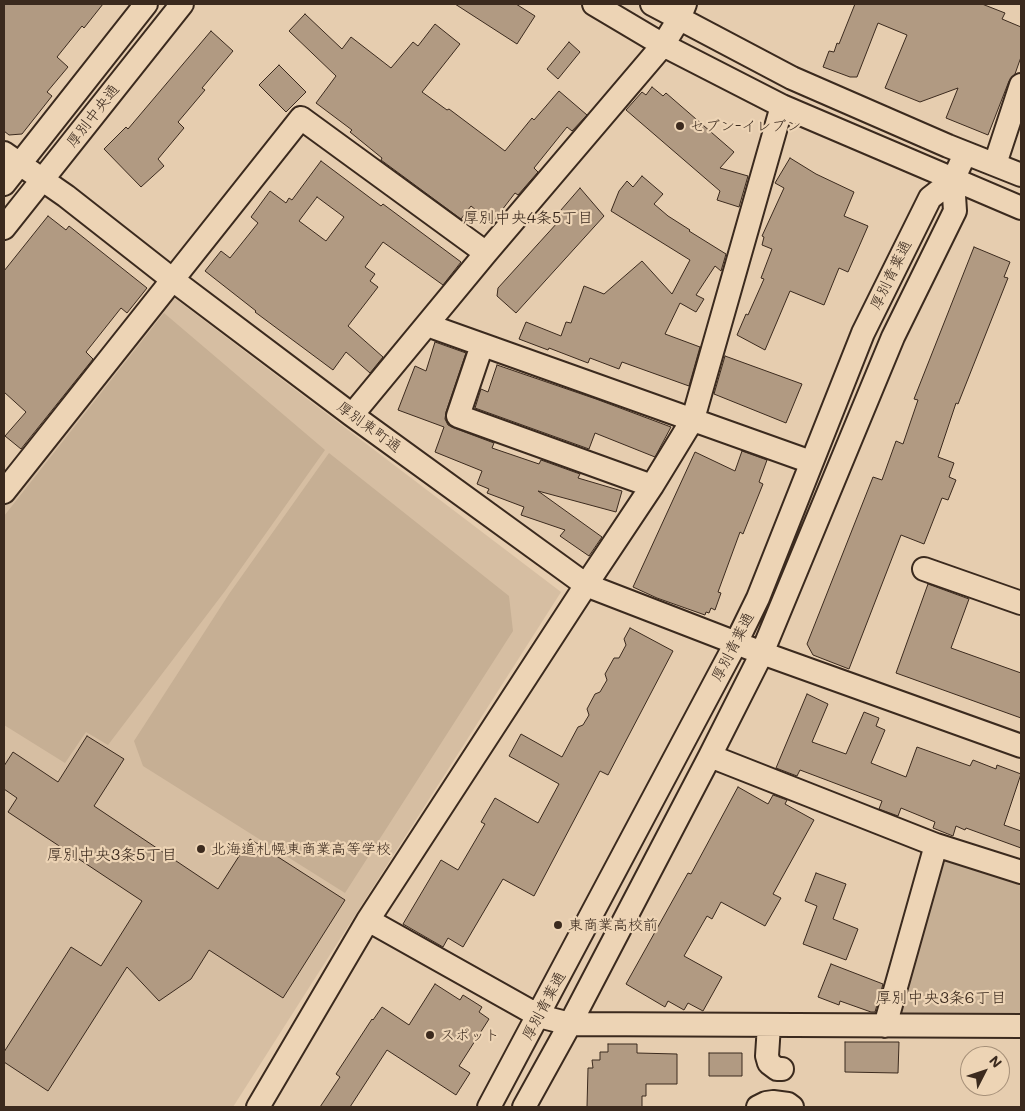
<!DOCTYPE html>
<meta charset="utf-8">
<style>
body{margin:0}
#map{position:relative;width:1025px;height:1111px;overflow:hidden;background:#e6cdaf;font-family:Mali,sans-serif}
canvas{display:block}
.frame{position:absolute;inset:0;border:5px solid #3b2a1e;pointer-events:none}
.north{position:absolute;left:960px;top:1046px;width:50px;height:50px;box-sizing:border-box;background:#edd4b5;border:1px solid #a69079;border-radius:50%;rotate:49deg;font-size:14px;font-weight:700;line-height:20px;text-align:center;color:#3b2a1e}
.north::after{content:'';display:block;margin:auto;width:18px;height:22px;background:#3b2a1e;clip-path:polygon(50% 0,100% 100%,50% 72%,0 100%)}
</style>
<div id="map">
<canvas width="1025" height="1111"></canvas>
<div class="frame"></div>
<div class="north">N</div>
</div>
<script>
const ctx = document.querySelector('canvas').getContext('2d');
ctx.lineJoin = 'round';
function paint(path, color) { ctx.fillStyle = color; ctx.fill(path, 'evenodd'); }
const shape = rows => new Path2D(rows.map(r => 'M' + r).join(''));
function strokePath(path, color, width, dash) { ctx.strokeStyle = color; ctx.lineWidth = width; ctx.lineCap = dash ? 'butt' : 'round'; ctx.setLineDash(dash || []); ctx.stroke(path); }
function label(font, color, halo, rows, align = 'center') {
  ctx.font = font + ' Mali,"Klee One",sans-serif'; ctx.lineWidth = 4.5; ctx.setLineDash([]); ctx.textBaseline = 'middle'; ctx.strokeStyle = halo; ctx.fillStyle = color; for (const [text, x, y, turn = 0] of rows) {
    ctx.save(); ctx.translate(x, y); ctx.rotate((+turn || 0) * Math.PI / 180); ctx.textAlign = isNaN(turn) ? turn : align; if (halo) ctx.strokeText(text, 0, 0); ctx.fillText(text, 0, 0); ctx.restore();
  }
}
const built = shape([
 [168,293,561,592,233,1107,4,1107,4,502]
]);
const green = shape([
 [164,313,325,450,225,591,108,745,86,732,65,763,4,725,4,516],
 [329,453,509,596,513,631,345,893,143,766,134,741,229,594],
 [939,855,1021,885,1021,1019,898,1014]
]);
const building = shape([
 [4,4,103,4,84,28,82,26,57,57,68,67,47,92,52,96,22,134,9,135,4,131,4,4],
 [455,4,516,4,535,16,517,44,455,4],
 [855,4,982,4,1005,13,1002,19,1021,27,1021,57,1015,74,1009,81,988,135,946,118,958,88,920,102,885,88,907,35,878,23,857,77,850,77,823,67,829,51,834,52,837,43,839,44,855,4],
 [305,14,342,49,351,37,391,68,413,42,418,46,435,24,460,44,422,92,447,110,449,109,505,151,532,118,534,120,559,91,587,115,572,131,567,127,534,168,538,172,518,195,515,193,492,223,471,206,461,219,381,160,382,158,350,132,352,130,316,103,336,76,289,31,305,14],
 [211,31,233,51,202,88,205,90,178,122,184,128,158,159,164,166,141,187,104,149,126,127,128,129,211,31],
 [569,42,580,52,558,79,547,69,569,42],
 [279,65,306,92,286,112,259,85,279,65],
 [652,87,663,96,666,93,734,152,720,168,748,176,739,207,717,200,720,191,626,110,642,92,646,95,652,87],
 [790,158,816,174,854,192,844,216,868,226,848,272,839,268,824,305,790,291,765,350,737,335,746,314,748,315,764,279,761,278,772,249,762,245,764,237,762,236,784,188,775,183,790,158],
 [321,161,381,206,383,204,461,262,443,285,383,242,365,267,375,274,370,281,378,287,348,326,383,357,370,373,346,352,333,370,255,312,256,311,205,271,221,251,230,258,258,223,251,217,270,191,286,203,289,198,292,200,321,161],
 [317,197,344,217,326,241,299,221,317,197],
 [642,176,663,194,654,204,668,216,690,230,689,231,726,254,721,271,715,266,696,295,704,299,696,312,680,303,665,334,700,347,689,386,622,362,619,369,590,358,588,363,549,348,548,350,519,339,526,322,561,336,566,322,571,323,584,286,604,294,642,261,672,294,690,260,611,211,619,191,627,181,633,187,642,176],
 [580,188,604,216,516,313,497,296,498,288,558,222,554,218,580,188],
 [48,216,66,230,69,226,147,288,127,313,121,308,86,352,93,359,21,449,5,436,26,412,4,392,4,271,48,216],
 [974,247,1010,262,1004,277,1008,278,958,404,956,403,938,457,954,463,949,477,956,480,948,500,942,498,924,544,901,535,849,669,813,655,807,644,873,477,882,480,896,441,903,444,918,400,914,399,974,247],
 [435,342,466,353,446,412,445,419,448,425,454,428,494,443,492,448,539,464,541,460,580,474,578,478,622,491,616,512,538,491,602,537,589,556,560,536,565,530,521,515,524,507,487,493,489,489,477,484,482,471,435,452,444,427,398,410,415,366,426,371,435,342],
 [725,356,802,384,786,423,714,394,725,356],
 [497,365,596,399,671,427,655,457,595,433,589,449,475,408,481,389,488,392,497,365],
 [742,451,767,460,759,482,763,484,743,534,740,532,718,592,721,593,715,610,711,608,709,613,706,612,705,615,657,598,633,587,695,452,735,471,742,451],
 [928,584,969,599,951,648,1021,673,1021,718,896,673,928,584],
 [630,628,673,651,608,775,600,771,534,896,503,879,463,947,448,938,443,947,403,924,441,860,458,870,485,824,481,822,495,798,538,823,559,784,509,756,521,734,562,757,578,727,583,725,589,715,587,709,595,694,600,692,607,680,605,674,614,658,619,658,626,645,624,639,630,628],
 [807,694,828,704,812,742,846,754,864,712,879,718,876,726,885,730,871,763,906,777,917,747,970,766,973,760,996,769,997,765,1021,774,1004,825,1021,831,1021,848,966,828,965,830,956,826,953,836,933,828,935,822,901,808,898,816,879,809,882,801,800,770,797,776,776,768,807,694],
 [87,736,124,759,94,806,218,889,250,839,345,900,283,998,209,950,191,979,159,1001,127,967,48,1091,4,1062,4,1052,71,947,101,966,142,901,8,812,17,798,4,789,4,766,13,752,58,782,87,736],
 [738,787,768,804,773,795,787,800,785,804,814,820,773,894,781,898,765,926,721,902,712,919,707,916,684,956,722,977,703,1011,688,1003,684,1010,668,1001,665,1007,626,984,688,873,691,874,738,787],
 [816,873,846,884,833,919,858,929,846,960,803,944,817,906,805,901,816,873],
 [831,964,883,984,875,1012,871,1012,840,1001,839,1005,818,997,831,964],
 [435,984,460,1000,463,995,482,1007,479,1012,489,1019,459,1066,470,1073,456,1095,387,1050,350,1107,320,1107,340,1077,336,1074,372,1019,373,1020,382,1007,409,1025,435,984],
 [845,1042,899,1042,898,1073,845,1072,845,1042],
 [608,1044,637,1044,637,1053,677,1054,677,1084,646,1084,646,1096,642,1096,642,1107,587,1107,588,1068,593,1068,592,1060,600,1060,600,1052,608,1052,608,1044],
 [709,1053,742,1053,742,1076,709,1076,709,1053]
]);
const minor = shape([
 [594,4,663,45,782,106,1021,208],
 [652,4,792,78,948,146,1021,175],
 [4,153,66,196,173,280,352,415,586,585,762,653,1021,746],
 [995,164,1021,85],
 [4,184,146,4],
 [4,228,182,4],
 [427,325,811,462],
 [482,345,458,416,652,486],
 [352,415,486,253,663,45,679,19,685,4],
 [4,492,301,118,486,253],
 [924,569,1021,603],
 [710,756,936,845,1021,872],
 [368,920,539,1016,570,1024,1021,1026],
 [769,1025,767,1056,769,1063,777,1069,782,1069],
 [885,1026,936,845],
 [258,1107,368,920,586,585,652,486,693,419,782,106],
 [489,1107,736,643,758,598,863,333,930,198,953,180,965,154],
 [524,1107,570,1024,710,756,762,653,893,337,955,211,953,180],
 [758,1107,766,1103,773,1102,788,1104,792,1107]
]);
const markers = [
 [680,126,5,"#3b2a1e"],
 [201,849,5,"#3b2a1e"],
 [558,925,5,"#3b2a1e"],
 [430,1035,5,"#3b2a1e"]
];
const streetNames = [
 ["厚別中央通",93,116,-52],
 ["厚別青葉通",891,275,-64],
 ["厚別東町通",369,427,36],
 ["厚別青葉通",733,647,-63],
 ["厚別青葉通",544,1006,-62]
];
const poiNames = [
 ["セブン-イレブン",690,126],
 ["北海道札幌東商業高等学校",211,849],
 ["東商業高校前",568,925],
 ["スポット",440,1035]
];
const neighbourhoodNames = [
 ["厚別中央4条5丁目",528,218],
 ["厚別中央3条5丁目",112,855],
 ["厚別中央3条6丁目",941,998]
];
paint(built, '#d6bea2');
paint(green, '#c6af94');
paint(building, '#b19a82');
strokePath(building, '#3b2a1e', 1);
strokePath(minor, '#3b2a1e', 26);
strokePath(minor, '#edd4b5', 22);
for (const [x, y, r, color] of markers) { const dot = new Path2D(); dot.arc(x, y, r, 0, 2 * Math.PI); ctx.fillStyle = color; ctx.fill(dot); strokePath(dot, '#edd4b5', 2); }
label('15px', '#3b2a1e', '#edd4b5', streetNames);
label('15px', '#3b2a1e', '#edd4b5', poiNames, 'left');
label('16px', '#3b2a1e', '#edd4b5', neighbourhoodNames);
</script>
